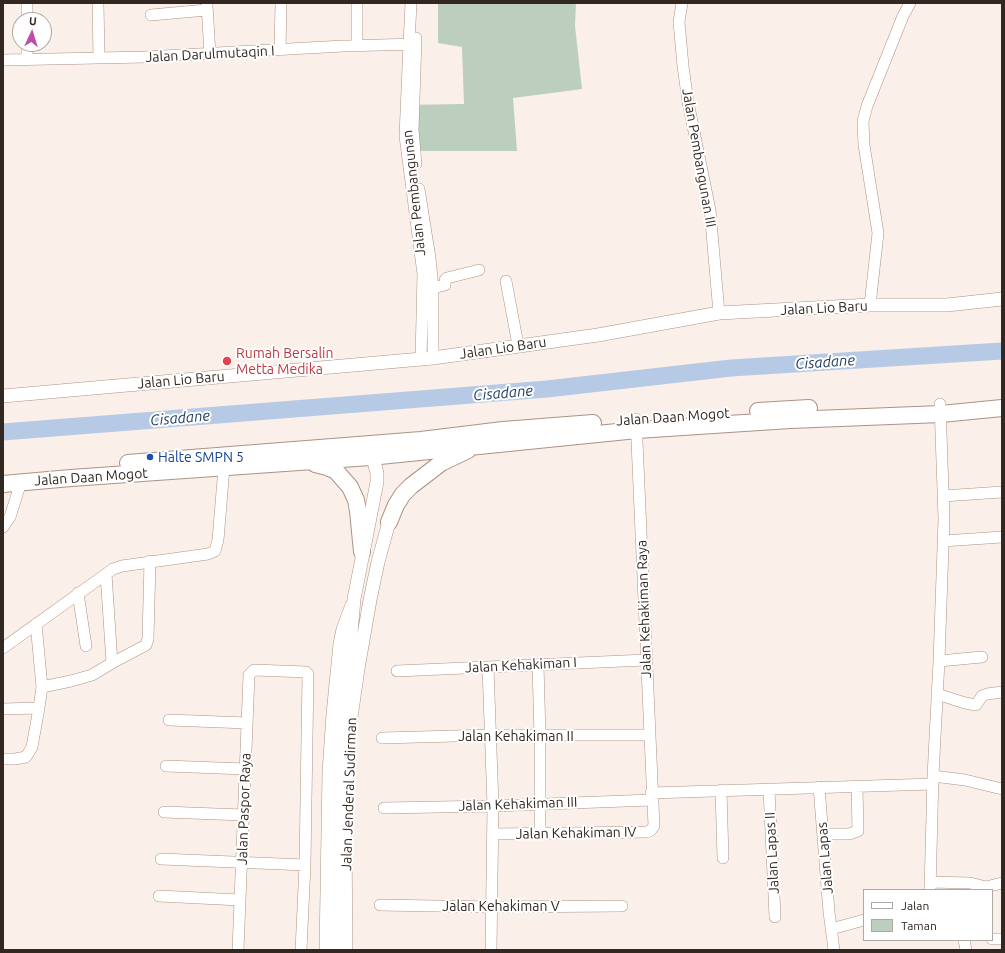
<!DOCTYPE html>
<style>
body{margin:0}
#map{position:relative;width:1005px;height:953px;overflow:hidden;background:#fbefe9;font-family:Ubuntu,sans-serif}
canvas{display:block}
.frame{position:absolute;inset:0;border:4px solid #322721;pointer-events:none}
.legend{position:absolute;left:863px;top:889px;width:130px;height:52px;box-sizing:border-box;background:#fff;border:1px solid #ada9a6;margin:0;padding:5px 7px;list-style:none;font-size:12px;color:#322721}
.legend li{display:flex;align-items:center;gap:8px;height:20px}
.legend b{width:20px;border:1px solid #ada9a6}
.north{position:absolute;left:12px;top:12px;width:40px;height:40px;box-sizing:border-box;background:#fff;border:1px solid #ada9a6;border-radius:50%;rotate:4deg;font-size:11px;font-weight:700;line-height:16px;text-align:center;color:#322721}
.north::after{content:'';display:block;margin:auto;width:14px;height:18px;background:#bc4daa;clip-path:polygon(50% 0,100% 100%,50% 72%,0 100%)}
</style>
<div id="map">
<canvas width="1005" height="953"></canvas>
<div class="frame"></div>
<ul class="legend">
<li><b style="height:5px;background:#fff"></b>Jalan</li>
<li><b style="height:11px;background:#bccebe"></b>Taman</li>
</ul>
<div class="north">U</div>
</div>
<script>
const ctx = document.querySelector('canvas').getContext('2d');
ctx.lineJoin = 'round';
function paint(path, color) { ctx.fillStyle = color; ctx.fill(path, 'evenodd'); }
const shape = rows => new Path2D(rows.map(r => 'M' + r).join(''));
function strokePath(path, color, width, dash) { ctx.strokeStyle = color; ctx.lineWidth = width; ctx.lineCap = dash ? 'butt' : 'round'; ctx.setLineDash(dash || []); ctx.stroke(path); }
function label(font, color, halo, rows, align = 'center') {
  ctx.font = font + ' Ubuntu,sans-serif'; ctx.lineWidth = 4; ctx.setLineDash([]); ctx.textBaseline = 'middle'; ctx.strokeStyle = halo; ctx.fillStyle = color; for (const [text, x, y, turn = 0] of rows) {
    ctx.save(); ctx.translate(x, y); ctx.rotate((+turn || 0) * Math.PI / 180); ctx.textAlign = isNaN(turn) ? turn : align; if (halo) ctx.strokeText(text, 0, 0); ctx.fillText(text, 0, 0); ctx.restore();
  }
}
const green = shape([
 [438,3,576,3,575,26,582,89,513,98,517,151,402,151,402,105,464,104,462,47,438,43]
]);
const river = shape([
 [3,432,547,389,731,368,1002,351]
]);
const minor = shape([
 [98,3,99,58],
 [357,3,357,46],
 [411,3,409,44,405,136,423,274,421,359],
 [682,3,679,22,683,66,688,102,710,210,719,313],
 [207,5,210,54],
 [151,15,207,10],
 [27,20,27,3],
 [280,50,281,3],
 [27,59,27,44],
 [3,60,145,57,343,46,416,44],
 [416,164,413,130,416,38],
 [419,189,430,258,433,288,433,358],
 [506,281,518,345],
 [433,288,445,285,445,280,447,278,479,270],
 [870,305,878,233,864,145,863,121,867,106,903,16,910,3],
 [943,496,1002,492],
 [3,527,10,517,21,482],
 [943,541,1002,537],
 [106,574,112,663,146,645,148,639,150,561],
 [78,593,86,646],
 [3,648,113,569,122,566,208,554,215,551,218,540,224,467],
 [939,661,982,657],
 [538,665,540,736,540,833],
 [488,667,493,806,491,950],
 [397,671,646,660],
 [42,687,71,681,92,675,112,663],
 [937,694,965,703,976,705,982,696,987,694,1002,692],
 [3,709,39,708],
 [169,720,247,723],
 [382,738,491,735,649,735],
 [3,759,15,759,26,757,32,747,39,708,42,687,36,624],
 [166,766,245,769],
 [933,776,965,780,1002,789],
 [819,787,829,912,834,950],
 [769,789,775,917],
 [721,790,723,858],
 [651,793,933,784],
 [384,808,493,806,652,800],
 [164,812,243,815],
 [493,834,647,832,651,830,654,826,636,419],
 [823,834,849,834,858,831,857,786],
 [161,859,305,865],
 [930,882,970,883,986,887,1002,883],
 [930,890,933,776,939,661,944,519,940,404],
 [159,896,240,900],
 [380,905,492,907,622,906],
 [831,929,864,920],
 [992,939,1002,939],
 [964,940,966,950],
 [238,950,249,675,254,670,306,672,308,674,305,865,301,950],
 [325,950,328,772,332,714,339,644,342,629,351,605]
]);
const major = shape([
 [3,396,433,358,598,335,719,313,870,305,947,305,1002,299],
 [335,950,334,836,336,752,340,710,351,634,354,599,377,482,377,473,374,461,364,453],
 [346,950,345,838,348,738,358,669,370,600,378,562,389,522]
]);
const highway = shape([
 [758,411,809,408],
 [128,463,345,446,421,440,503,430,593,423],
 [315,464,327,467,336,471,350,487,356,500,358,511,362,552],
 [3,484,71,478,370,457,637,430,790,420,941,414,1002,408],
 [389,522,396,505,403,494,411,486,441,463,468,450]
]);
const markers = [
 [227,361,5,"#e0444e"],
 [150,457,4,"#1a4fb4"]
];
const streetNames = [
 ["Jalan Darulmutaqin I",210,54,-3],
 ["Jalan Pembangunan III",699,158,80],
 ["Jalan Pembangunan",414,193,-96],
 ["Jalan Lio Baru",824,308,-3],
 ["Jalan Lio Baru",503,348,-8],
 ["Jalan Lio Baru",181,380,-5],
 ["Jalan Daan Mogot",673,417,-4],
 ["Jalan Daan Mogot",91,477,-4],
 ["Jalan Kehakiman Raya",644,609,-92],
 ["Jalan Kehakiman I",521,665,-3],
 ["Jalan Kehakiman II",516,736],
 ["Jalan Jenderal Sudirman",349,794,-88],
 ["Jalan Kehakiman III",518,804,-2],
 ["Jalan Paspor Raya",244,809,-88],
 ["Jalan Kehakiman IV",576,833,-1],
 ["Jalan Lapas II",772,853,-93],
 ["Jalan Lapas",825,858,-95],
 ["Jalan Kehakiman V",501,906]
];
const healthNames = [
 ["Rumah Bersalin",236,353],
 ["Metta Medika",236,369]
];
const transitNames = [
 ["Halte SMPN 5",158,457]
];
const waterNames = [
 ["Cisadane",825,362,-4],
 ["Cisadane",503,393,-5],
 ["Cisadane",180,418,-5]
];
paint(green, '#bccebe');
strokePath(river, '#b7cae5', 17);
strokePath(minor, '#ad9284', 12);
strokePath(major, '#ad9284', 14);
strokePath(highway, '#ad9284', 18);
strokePath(minor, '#fff', 11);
strokePath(major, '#fff', 13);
strokePath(highway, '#fff', 16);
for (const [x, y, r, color] of markers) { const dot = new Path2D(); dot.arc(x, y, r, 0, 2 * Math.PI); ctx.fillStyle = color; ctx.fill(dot); strokePath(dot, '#fff', 1.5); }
label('14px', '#322721', '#fff', streetNames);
label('14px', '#be3a42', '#fff', healthNames, 'left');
label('14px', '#164399', '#fff', transitNames, 'left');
label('italic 15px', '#223d63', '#fff', waterNames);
</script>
